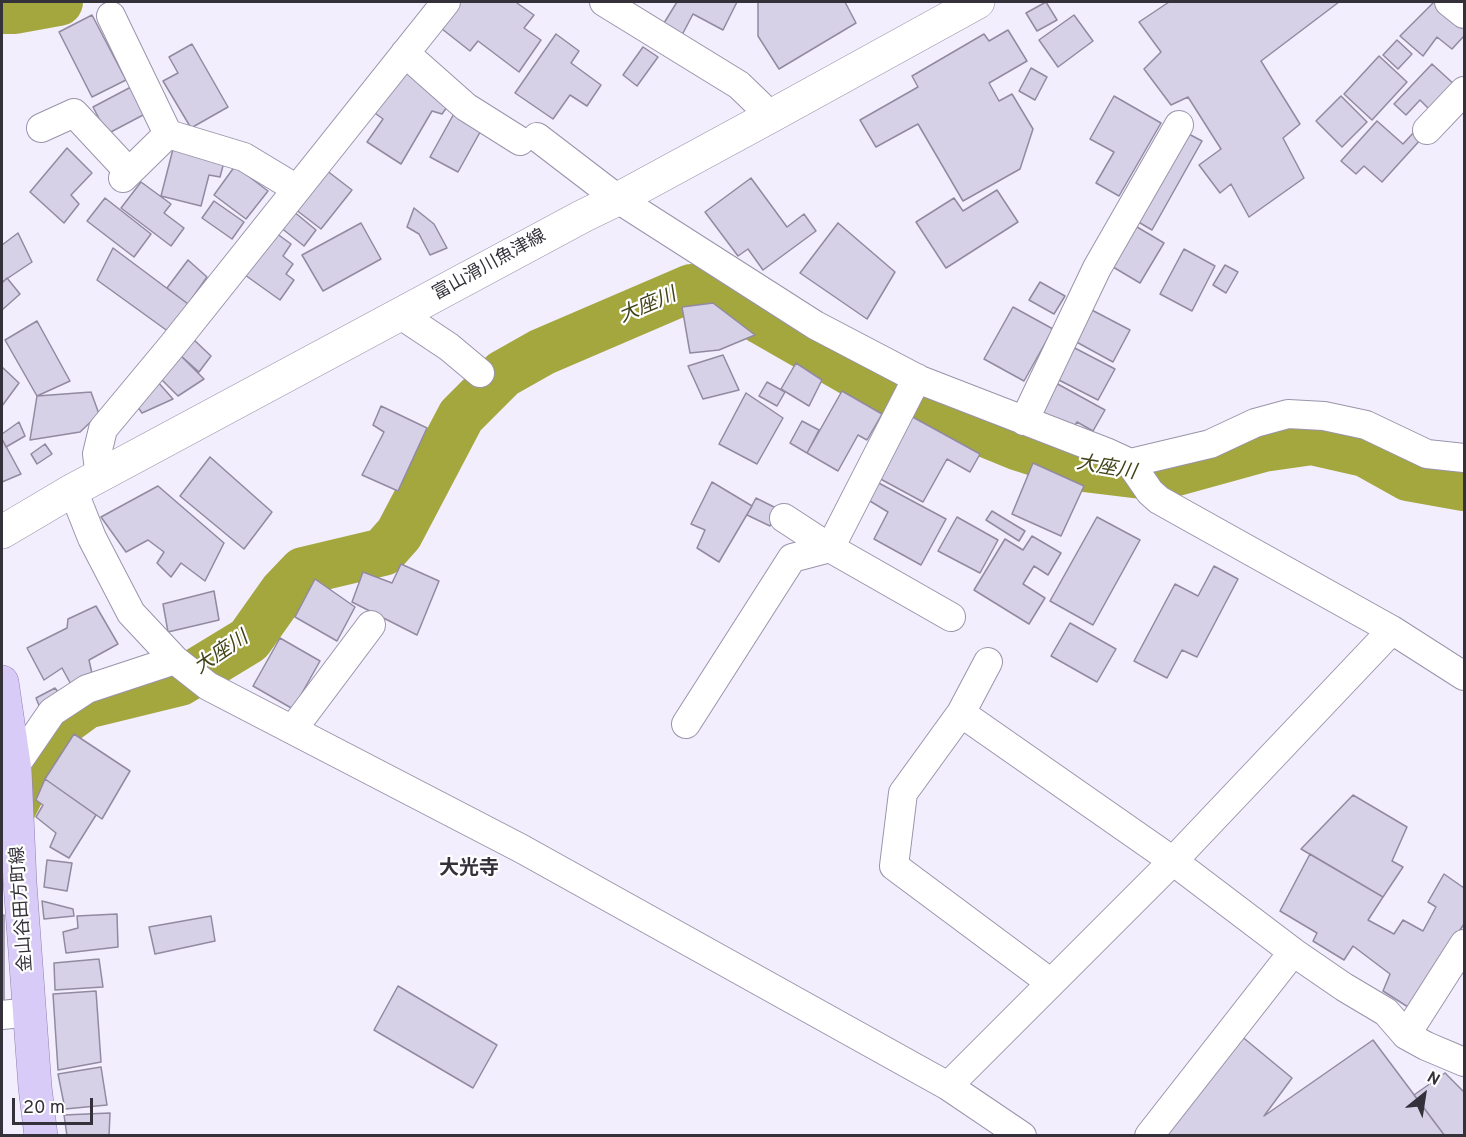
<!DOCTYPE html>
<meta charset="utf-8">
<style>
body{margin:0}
#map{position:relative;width:1466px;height:1137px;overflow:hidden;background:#f2eefd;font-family:Overpass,sans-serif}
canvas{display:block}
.frame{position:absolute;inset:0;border:3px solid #34313a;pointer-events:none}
.north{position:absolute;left:1394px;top:1065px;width:60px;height:60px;-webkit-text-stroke:4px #fff;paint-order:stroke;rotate:30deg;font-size:16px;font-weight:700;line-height:24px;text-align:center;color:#34313a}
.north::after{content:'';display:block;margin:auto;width:21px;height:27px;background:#34313a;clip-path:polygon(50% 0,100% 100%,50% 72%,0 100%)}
.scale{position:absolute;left:12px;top:1098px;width:81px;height:27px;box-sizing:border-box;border:3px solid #34313a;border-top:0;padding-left:8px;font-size:18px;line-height:21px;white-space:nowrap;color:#34313a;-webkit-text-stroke:4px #fff;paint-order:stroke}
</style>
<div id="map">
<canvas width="1466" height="1137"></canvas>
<div class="frame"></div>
<div class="north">N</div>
<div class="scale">20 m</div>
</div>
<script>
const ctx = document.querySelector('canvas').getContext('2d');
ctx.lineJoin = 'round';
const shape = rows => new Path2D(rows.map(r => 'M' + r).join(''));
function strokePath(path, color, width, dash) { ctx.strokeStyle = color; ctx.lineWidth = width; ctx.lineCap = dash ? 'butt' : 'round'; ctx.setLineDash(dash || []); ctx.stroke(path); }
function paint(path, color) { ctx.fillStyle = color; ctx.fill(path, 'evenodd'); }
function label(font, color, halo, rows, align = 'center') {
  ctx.font = font + ' Overpass,"Noto Sans JP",sans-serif'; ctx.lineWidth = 4.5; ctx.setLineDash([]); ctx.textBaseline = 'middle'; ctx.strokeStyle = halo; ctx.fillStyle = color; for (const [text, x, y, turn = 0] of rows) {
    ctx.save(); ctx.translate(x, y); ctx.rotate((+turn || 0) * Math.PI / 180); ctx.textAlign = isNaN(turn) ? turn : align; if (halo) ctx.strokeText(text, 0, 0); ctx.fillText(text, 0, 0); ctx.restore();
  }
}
const river = shape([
 [2,10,15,10,59,2],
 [2,828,53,729,86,705,180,682,249,640,283,592,303,571,383,552,399,534,461,416,503,374,542,352,691,288,717,291,762,321,865,380,975,429,1019,447,1084,468,1158,477,1263,448,1312,441,1365,453,1408,477,1464,487]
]);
const building = shape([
 [456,2,518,2,517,3,534,15,524,28,541,40,519,72,478,41,470,51,437,25,456,2],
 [677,2,737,2,723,30,693,14,682,35,664,23,677,2],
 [758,2,845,2,856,23,779,69,758,36,758,2],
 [1046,2,1057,20,1037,31,1026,13,1046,2],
 [1169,2,1339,2,1261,61,1300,124,1283,138,1304,178,1249,217,1231,184,1220,193,1199,165,1221,149,1188,97,1171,105,1144,69,1161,52,1139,22,1169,2],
 [1434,2,1437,2,1464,25,1464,36,1452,49,1437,37,1423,56,1400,36,1434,2],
 [92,15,126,80,92,97,59,32,92,15],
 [1074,15,1093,41,1058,67,1039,40,1074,15],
 [1008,30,1027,61,989,83,999,101,1012,94,1033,129,1020,169,963,201,918,124,876,147,860,120,918,87,912,76,984,34,989,41,1008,30],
 [556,34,579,51,571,63,601,85,587,106,570,95,553,119,515,93,556,34],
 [1397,40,1412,54,1398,69,1383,55,1397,40],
 [192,44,228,107,191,128,163,81,178,73,169,57,192,44],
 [643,47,658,57,637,86,623,75,643,47],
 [1379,56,1407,82,1372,120,1344,94,1379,56],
 [1432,64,1456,86,1432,112,1420,100,1406,115,1394,104,1432,64],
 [407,67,450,103,442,114,432,111,401,164,367,142,383,119,372,111,407,67],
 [1031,68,1047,77,1035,100,1019,91,1031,68],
 [131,87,145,114,107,134,93,107,131,87],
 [1114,96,1161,123,1119,196,1096,183,1114,152,1090,139,1114,96],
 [1341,96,1367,122,1342,147,1316,121,1341,96],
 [456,110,484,125,458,172,430,157,456,110],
 [1377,121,1403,144,1415,131,1422,138,1382,182,1364,166,1356,174,1341,161,1377,121],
 [1185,132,1202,141,1152,230,1135,220,1185,132],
 [67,148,92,173,71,195,79,204,64,223,30,192,67,148],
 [173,149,224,162,220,177,209,175,201,206,161,196,173,149],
 [235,166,268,191,246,219,214,195,235,166],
 [326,170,352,190,321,229,295,209,326,170],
 [751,178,787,227,804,214,816,231,763,270,748,249,738,256,705,212,751,178],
 [141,182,171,204,164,213,184,228,171,246,121,208,141,182],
 [997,190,1018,222,946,268,916,222,954,198,963,211,997,190],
 [105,198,151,234,134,257,87,221,105,198],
 [214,201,244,222,232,239,202,218,214,201],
 [414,208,434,224,447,248,430,255,419,234,407,227,414,208],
 [293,211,316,230,304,246,280,227,293,211],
 [361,223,381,259,323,291,302,255,361,223],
 [838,223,895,272,867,319,800,273,838,223],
 [1132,224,1164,243,1140,283,1108,264,1132,224],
 [18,233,32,262,2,282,2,245,18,233],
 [276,233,291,244,283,256,293,264,286,274,294,280,280,300,245,275,276,233],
 [113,248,188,304,169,332,97,280,113,248],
 [1184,249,1215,266,1192,311,1160,294,1184,249],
 [188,260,207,277,188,304,167,288,188,260],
 [1225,265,1238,272,1226,293,1213,285,1225,265],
 [7,278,20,294,2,310,2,283,7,278],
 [1040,282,1065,296,1054,314,1029,300,1040,282],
 [713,303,755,335,719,350,690,353,682,307,713,303],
 [1013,307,1053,329,1024,381,984,359,1013,307],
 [1088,308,1130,330,1113,362,1071,339,1088,308],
 [37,321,70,381,37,396,5,340,37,321],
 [192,338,211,356,199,372,180,355,192,338],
 [1069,345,1115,369,1098,400,1053,377,1069,345],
 [180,355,204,379,178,396,161,379,180,355],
 [723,355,739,390,703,399,688,366,723,355],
 [796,363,822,380,809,406,781,389,796,363],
 [2,367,19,383,2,406,2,367],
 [157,381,173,399,142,413,137,406,157,381],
 [767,382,785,392,777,406,759,396,767,382],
 [1054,382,1105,410,1093,431,1077,422,1071,432,1036,412,1054,382],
 [842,391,882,414,867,440,858,435,838,471,807,453,842,391],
 [91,392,99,414,80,432,30,440,37,396,91,392],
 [746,393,783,418,757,464,719,444,746,393],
 [381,406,427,428,398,491,362,475,384,432,373,425,381,406],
 [909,415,980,454,970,472,947,459,923,502,875,476,909,415],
 [802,421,819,430,807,453,790,443,802,421],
 [19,422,25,436,6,447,2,439,2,434,19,422],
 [2,439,21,474,2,482,2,439],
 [45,444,52,454,37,464,31,454,45,444],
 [210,457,272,512,244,549,180,496,210,457],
 [1033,463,1084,486,1061,536,1012,514,1033,463],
 [875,481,946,519,921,565,874,539,888,512,865,498,875,481],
 [712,482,752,506,719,562,697,548,705,530,691,524,712,482],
 [158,486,224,543,205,581,181,563,171,577,157,563,164,552,148,540,126,552,101,517,158,486],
 [756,498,778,509,770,526,747,515,756,498],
 [992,511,1025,531,1019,541,986,520,992,511],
 [957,517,998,540,980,573,938,551,957,517],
 [1097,517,1140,540,1093,625,1050,601,1097,517],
 [1032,536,1061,553,1048,575,1034,566,1023,584,1045,598,1029,624,974,590,1005,539,1023,550,1032,536],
 [401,564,439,581,417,635,352,602,363,572,392,583,401,564],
 [1214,566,1238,579,1197,657,1182,650,1167,678,1134,661,1175,584,1198,596,1214,566],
 [315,579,355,607,337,641,295,617,315,579],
 [214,591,219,620,168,632,163,604,214,591],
 [96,606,118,644,89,660,93,678,73,688,62,668,44,680,27,648,67,628,68,619,96,606],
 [1070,623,1116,649,1097,682,1051,656,1070,623],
 [280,638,320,661,293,709,253,686,280,638],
 [55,688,61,696,42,713,36,698,55,688],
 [74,734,130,771,102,819,45,779,74,734],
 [45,779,96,815,69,858,50,847,56,833,36,817,43,805,36,800,45,779],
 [1353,795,1407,827,1392,861,1403,867,1383,897,1301,849,1353,795],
 [1310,854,1383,897,1368,920,1394,934,1403,920,1423,931,1436,907,1428,902,1444,874,1464,888,1464,924,1408,1007,1383,991,1390,974,1353,946,1344,960,1313,941,1317,933,1280,911,1310,854],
 [47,860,72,863,67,891,44,887,47,860],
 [42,901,73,909,74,916,44,919,42,901],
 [117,914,118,947,66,953,63,932,78,928,77,916,117,914],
 [4,915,4,1002,2,1003,2,916,4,915],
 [211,916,215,941,155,954,149,927,211,916],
 [99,959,103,987,55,990,54,963,99,959],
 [398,986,497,1045,473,1088,374,1030,398,986],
 [96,991,101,1062,58,1070,53,994,96,991],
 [1240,1035,1292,1078,1264,1116,1373,1040,1445,1136,1161,1136,1240,1035],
 [101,1067,107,1105,65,1109,58,1074,101,1067],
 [1445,1073,1464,1092,1464,1136,1445,1136,1414,1095,1445,1073],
 [110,1113,109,1136,67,1136,64,1115,110,1113]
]);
const minor = shape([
 [604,2,739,85,771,116],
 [1449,2,1464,14],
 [111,16,168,134,244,157,297,189],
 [405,53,466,107,520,141],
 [41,128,74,113,129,172],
 [1427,130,1464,91],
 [537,137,618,199,815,325,920,380,1106,452,1130,463,1150,492,1159,500,1392,630,1464,676],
 [123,178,168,134],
 [401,315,449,347,480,373],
 [1024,421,1097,268,1179,125],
 [1130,463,1210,444,1255,423,1288,414,1324,416,1366,425,1427,454,1464,458],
 [100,476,97,454,103,429,172,346,446,2],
 [73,490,92,538,131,613,175,660,208,686,522,849,948,1086,1022,1136],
 [784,518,830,548,917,378],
 [961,713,988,662],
 [686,724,792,558,830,548,951,617],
 [293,729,371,625],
 [15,766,52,712,87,689,175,660],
 [1051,983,894,866,903,793,961,713,1173,861,1293,952],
 [2,1015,30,1012],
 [1406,1035,1464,944],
 [948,1086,1173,861,1392,630],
 [1149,1136,1293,952,1344,987,1386,1012,1406,1035,1426,1046,1464,1062]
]);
const secondary = shape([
 [2,532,73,490,583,216,618,199,771,116,978,2]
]);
const primary = shape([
 [2,682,15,771,20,883,35,1087,41,1136]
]);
const streetNames = [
 ["富山滑川魚津線",490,266,-29],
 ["金山谷田方町線",23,909,-94]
];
const waterNames = [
 ["大座川",648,307,-23],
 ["大座川",1106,469,10],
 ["大座川",222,654,-34]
];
const neighbourhoodNames = [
 ["大光寺",469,870]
];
strokePath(river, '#a4a63e', 48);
paint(building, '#d7d1e8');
strokePath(building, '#918aa0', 1.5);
strokePath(minor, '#9a94aa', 30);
strokePath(secondary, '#9a94aa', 34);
strokePath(primary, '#8f7fb2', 34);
strokePath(minor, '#fff', 28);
strokePath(secondary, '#fff', 33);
strokePath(primary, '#d9cbf8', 33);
label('18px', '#34313a', '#fff', streetNames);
label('italic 20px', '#434419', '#fff', waterNames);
label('bold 20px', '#34313a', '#fff', neighbourhoodNames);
</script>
